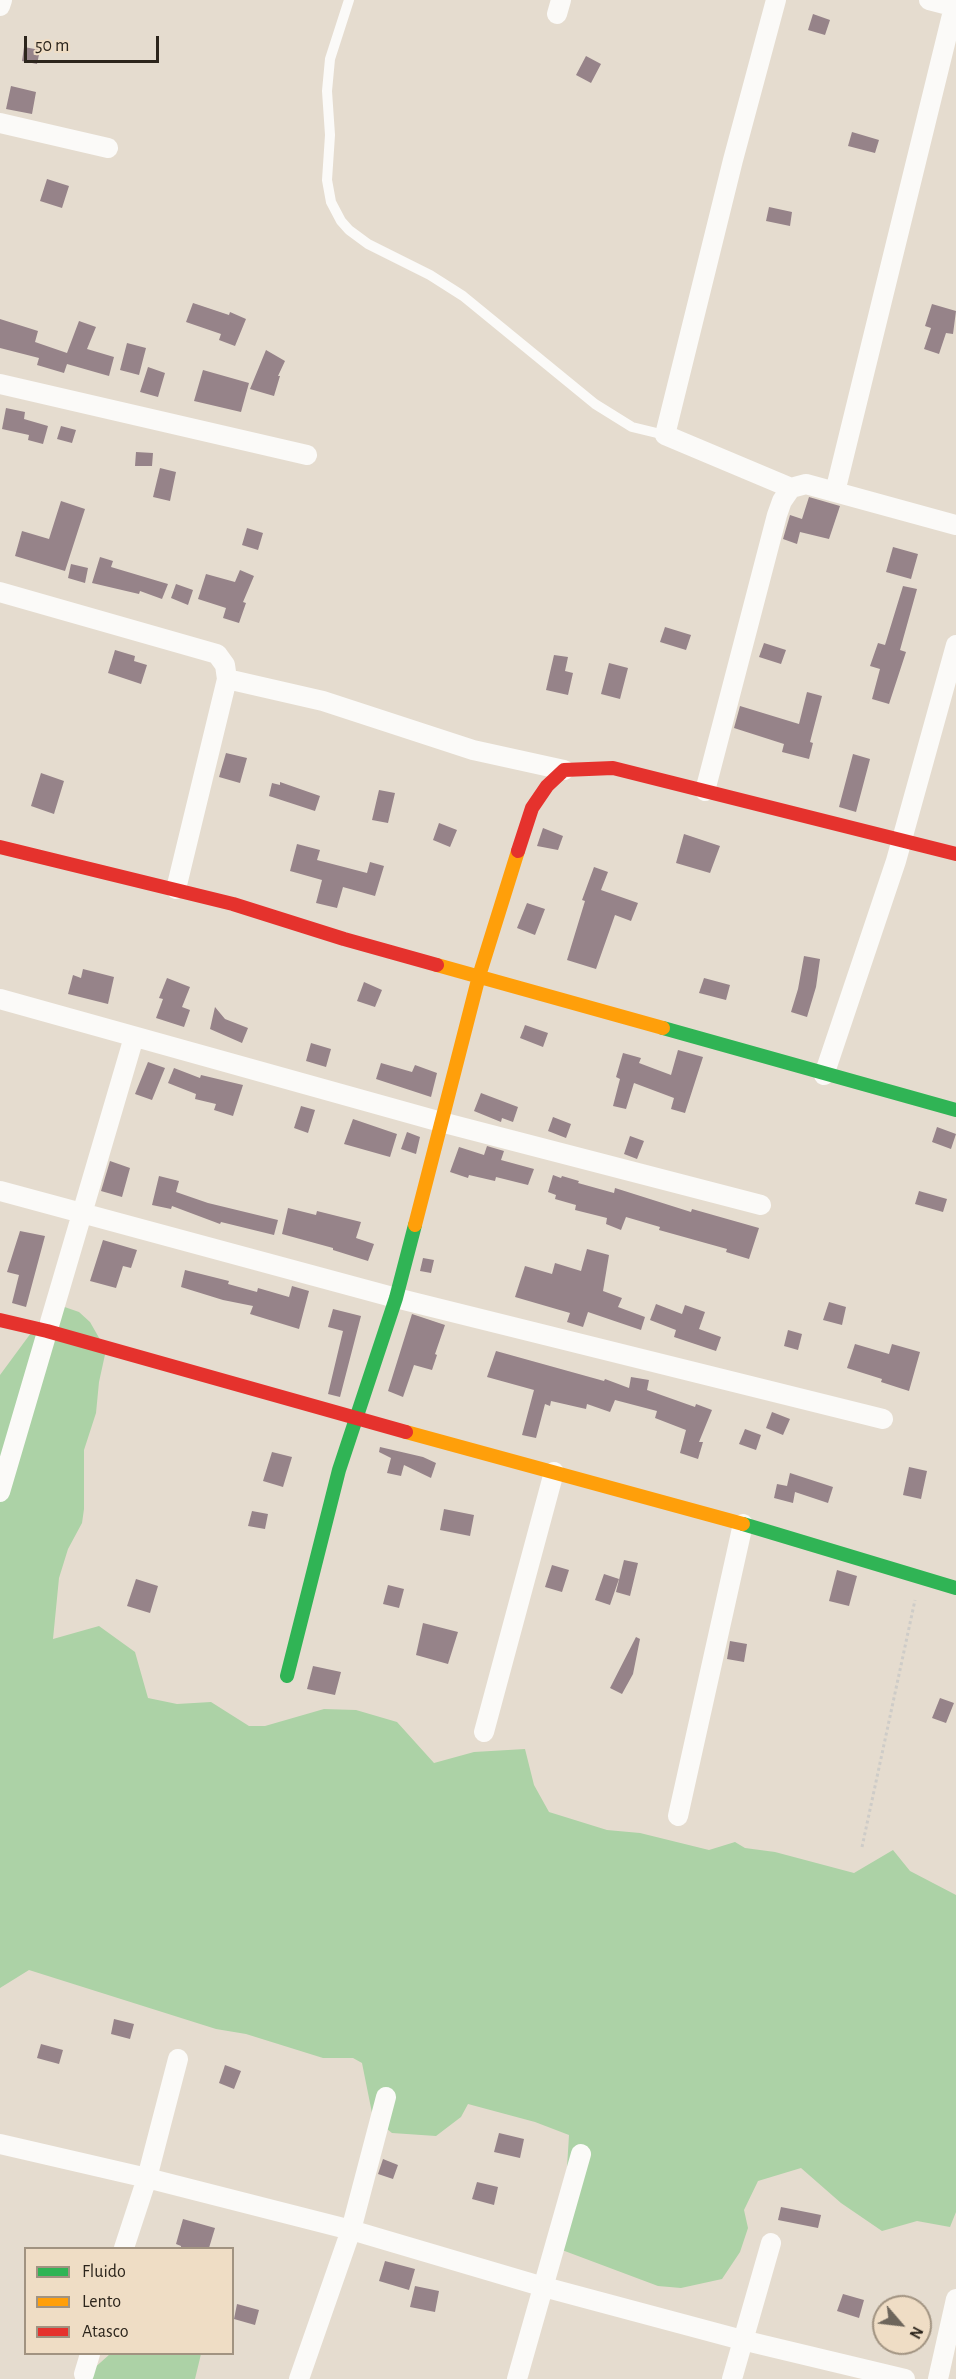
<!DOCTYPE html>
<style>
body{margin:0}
#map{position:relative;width:956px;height:2379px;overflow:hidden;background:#e5dccf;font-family:"Alegreya Sans",sans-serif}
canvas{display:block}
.legend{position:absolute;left:24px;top:2247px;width:210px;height:108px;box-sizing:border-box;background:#efddc5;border:2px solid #a19381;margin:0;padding:8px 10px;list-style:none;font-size:18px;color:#2c251c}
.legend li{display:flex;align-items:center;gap:12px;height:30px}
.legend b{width:30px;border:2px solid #a19381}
.north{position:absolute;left:872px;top:2295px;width:60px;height:60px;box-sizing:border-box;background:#efddc5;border:2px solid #a19381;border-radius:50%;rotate:118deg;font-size:16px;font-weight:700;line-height:24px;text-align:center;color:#2c251c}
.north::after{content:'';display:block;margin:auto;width:21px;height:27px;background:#6d655b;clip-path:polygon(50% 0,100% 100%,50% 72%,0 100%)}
.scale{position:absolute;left:24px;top:36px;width:135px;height:27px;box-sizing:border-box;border:3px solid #2c251c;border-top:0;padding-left:8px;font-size:18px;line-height:21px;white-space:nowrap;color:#2c251c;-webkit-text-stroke:4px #efddc5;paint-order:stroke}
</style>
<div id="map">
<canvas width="956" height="2379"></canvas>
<ul class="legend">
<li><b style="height:8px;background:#30b455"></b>Fluido</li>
<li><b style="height:8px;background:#ff9f0a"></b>Lento</li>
<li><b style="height:8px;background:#e5322d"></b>Atasco</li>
</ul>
<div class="north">N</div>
<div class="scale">50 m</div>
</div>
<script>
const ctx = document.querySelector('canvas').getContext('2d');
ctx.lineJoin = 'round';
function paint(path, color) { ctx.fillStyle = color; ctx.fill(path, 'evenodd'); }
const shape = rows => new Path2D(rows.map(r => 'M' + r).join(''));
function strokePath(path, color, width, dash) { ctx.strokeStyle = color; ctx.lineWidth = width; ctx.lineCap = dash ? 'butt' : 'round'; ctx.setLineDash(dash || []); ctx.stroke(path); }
const green = shape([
 [53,1303,79,1312,90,1322,106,1350,99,1382,96,1413,84,1450,84,1509,82,1523,68,1549,59,1578,53,1639,99,1626,135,1652,148,1698,177,1704,211,1702,249,1726,265,1726,324,1709,356,1710,397,1722,434,1763,474,1752,525,1749,534,1785,549,1812,607,1830,640,1833,709,1850,735,1842,745,1848,775,1852,854,1873,893,1850,910,1871,956,1895,956,2212,950,2227,917,2221,882,2231,841,2203,801,2168,758,2181,744,2210,748,2228,740,2252,722,2279,681,2288,658,2286,562,2250,569,2135,535,2122,468,2104,461,2117,436,2136,392,2133,373,2118,362,2063,353,2058,323,2058,246,2034,216,2029,29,1970,0,1988,0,1375],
 [110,2354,201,2354,195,2379,82,2379]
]);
const building = shape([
 [813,14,830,20,825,35,808,30],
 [24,47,40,50,37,64,22,61],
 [586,56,601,64,591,83,576,75],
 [11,86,36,92,32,114,6,109],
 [852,132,879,140,875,153,848,146],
 [47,179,69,186,62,208,40,201],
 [769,207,792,212,790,226,766,221],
 [193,303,229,315,230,312,246,319,235,346,219,340,221,334,186,322],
 [932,304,956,311,953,334,946,333,939,354,924,349,931,328,925,326],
 [0,319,38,331,35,342,67,353,79,321,96,327,87,349,114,357,109,376,67,364,64,373,37,365,39,358,0,348],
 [127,343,146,348,139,375,120,370],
 [266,350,285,361,278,376,280,376,274,396,250,389],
 [148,367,165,373,158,397,140,392],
 [203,370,249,383,241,412,194,401],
 [6,408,25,412,24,419,48,426,43,444,28,440,29,435,2,429],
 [61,426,76,430,72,443,57,439],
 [136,452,153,453,152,466,135,466],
 [160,468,176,472,170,501,153,497],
 [809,497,840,506,829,539,800,532,797,544,783,539,790,515,802,519],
 [61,501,85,509,65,571,15,556,22,531,49,539],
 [247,528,263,533,258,550,242,545],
 [893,547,918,554,911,579,886,572],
 [100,557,113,561,111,567,168,584,162,599,140,591,139,594,92,583],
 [71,564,88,568,85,583,68,578],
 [240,570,254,576,243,602,246,603,239,623,223,618,226,608,198,599,206,574,235,582],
 [176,584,193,590,188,605,171,598],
 [903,586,917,589,900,650,906,652,889,704,872,699,880,669,870,666,878,643,885,645],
 [665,627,691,635,686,650,660,642],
 [764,643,786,650,781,664,759,657],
 [115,650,135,656,134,661,147,665,141,684,108,673],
 [554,655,568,657,565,671,573,673,568,695,546,690],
 [609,663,628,668,620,699,601,694],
 [807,692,822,696,810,742,813,743,809,759,782,752,784,744,734,728,740,706,799,724],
 [226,753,247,758,240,783,219,777],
 [853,754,870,759,856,812,839,807],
 [41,773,64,781,54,814,31,806],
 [280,782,320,796,315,811,269,796,272,783,280,785],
 [379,790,395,793,388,823,372,820],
 [439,823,457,830,450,847,433,840],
 [543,828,563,836,558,850,537,846],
 [684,834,720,846,710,873,676,863],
 [297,844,320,850,317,860,367,873,370,862,384,866,375,896,343,887,337,908,316,903,322,880,290,871],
 [594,867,608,872,601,890,638,903,631,921,615,915,596,969,567,960,585,901,582,900],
 [527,903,545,909,535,935,517,928],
 [804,956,820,959,816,987,807,1017,791,1012,798,989],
 [83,969,114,977,108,1004,68,994,73,975,81,978],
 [167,978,190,987,182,1007,190,1010,184,1027,156,1018,163,999,159,998],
 [704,978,730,985,726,1000,699,993],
 [364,982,382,990,375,1007,357,1001],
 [215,1007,225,1019,248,1028,242,1043,210,1029],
 [525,1025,548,1033,543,1047,520,1038],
 [311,1043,331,1049,326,1067,306,1061],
 [678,1050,703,1057,685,1113,671,1109,674,1098,634,1083,626,1109,613,1106,620,1079,616,1077,623,1053,641,1058,639,1063,671,1075],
 [148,1062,165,1068,152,1100,135,1094],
 [381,1063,412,1072,415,1065,437,1073,431,1097,376,1079],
 [174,1068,200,1078,201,1075,243,1085,233,1116,214,1110,216,1104,195,1099,196,1094,168,1083],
 [481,1093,518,1107,513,1122,502,1118,501,1122,474,1111],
 [301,1106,315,1110,308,1133,294,1128],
 [553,1117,571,1124,566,1138,548,1131],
 [353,1119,397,1134,390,1157,344,1144],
 [937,1127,956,1134,951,1149,932,1142],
 [407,1132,420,1137,416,1154,401,1149],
 [630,1136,644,1141,637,1159,624,1154],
 [487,1146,504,1151,501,1160,534,1169,528,1185,496,1177,495,1181,469,1175,468,1178,450,1172,459,1147,484,1155],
 [110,1161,130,1168,122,1197,101,1191],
 [553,1175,561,1178,562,1176,579,1181,578,1183,614,1193,615,1188,691,1212,692,1209,759,1228,749,1259,726,1252,727,1249,659,1230,660,1227,626,1217,621,1230,606,1224,607,1218,575,1210,576,1205,555,1199,556,1195,548,1192],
 [159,1176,179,1181,176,1192,208,1203,278,1220,274,1235,221,1222,220,1224,172,1206,171,1209,152,1205],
 [919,1191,947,1199,943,1212,915,1204],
 [288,1208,316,1215,317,1211,361,1222,356,1238,374,1244,368,1261,333,1250,333,1248,282,1234],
 [20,1231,45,1236,26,1307,12,1303,19,1275,7,1272],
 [103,1240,137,1250,131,1268,123,1266,116,1288,90,1281],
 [587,1249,609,1255,603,1291,622,1298,618,1307,645,1317,641,1330,588,1312,583,1327,567,1322,570,1313,515,1297,525,1266,552,1274,555,1263,581,1271],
 [423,1258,434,1260,431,1273,420,1271],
 [185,1270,229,1281,228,1284,257,1292,258,1288,289,1297,292,1286,309,1291,299,1329,250,1314,253,1306,223,1300,181,1287],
 [829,1302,846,1307,842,1325,823,1320],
 [656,1304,682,1314,685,1305,705,1312,699,1329,721,1337,716,1351,674,1337,676,1330,650,1320],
 [333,1309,361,1316,340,1397,328,1394,343,1331,328,1327],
 [412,1314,445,1325,435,1354,437,1355,432,1370,414,1365,403,1397,388,1391],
 [788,1330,802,1334,798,1350,784,1346],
 [855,1344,889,1354,892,1344,920,1352,909,1391,881,1382,882,1379,847,1368],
 [496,1351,604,1381,605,1379,629,1388,631,1377,649,1380,647,1390,695,1407,696,1404,712,1410,699,1442,703,1442,698,1459,680,1453,686,1430,655,1418,657,1411,615,1400,610,1412,587,1404,586,1409,551,1401,550,1406,545,1404,536,1438,522,1435,534,1390,487,1377],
 [772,1412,790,1419,783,1435,766,1428],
 [745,1429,761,1435,756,1450,739,1444],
 [380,1447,423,1457,436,1463,431,1478,404,1465,401,1476,387,1473,391,1458,379,1452],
 [272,1452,292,1457,283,1487,263,1481],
 [909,1467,927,1471,921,1499,903,1495],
 [790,1473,833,1487,828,1503,795,1492,793,1503,774,1498,777,1484,787,1486],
 [444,1509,474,1515,470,1536,440,1530],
 [252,1511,268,1514,265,1529,248,1526],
 [624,1560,638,1563,630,1596,616,1592],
 [552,1565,569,1570,562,1592,545,1587],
 [837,1570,857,1576,849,1606,829,1601],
 [604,1574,619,1579,610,1605,595,1600],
 [136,1579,158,1586,150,1613,127,1606],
 [388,1585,404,1589,399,1608,383,1604],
 [423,1623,458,1632,448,1664,416,1655],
 [636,1637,640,1639,633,1674,622,1694,610,1688],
 [730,1641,747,1644,744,1662,727,1659],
 [313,1666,341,1672,335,1695,307,1689],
 [940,1698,954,1703,946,1723,932,1718],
 [114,2019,134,2024,130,2039,111,2034],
 [41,2044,63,2050,59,2064,37,2058],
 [225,2065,241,2071,234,2089,219,2083],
 [499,2133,524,2139,520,2158,494,2152],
 [383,2159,398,2165,393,2179,378,2174],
 [477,2182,498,2187,494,2205,472,2199],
 [781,2207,821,2215,818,2228,778,2220],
 [183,2219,215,2228,209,2248,181,2248,181,2246,176,2244],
 [385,2261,415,2269,409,2290,379,2281],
 [415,2286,439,2291,435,2312,410,2307],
 [843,2294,864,2300,859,2318,837,2311],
 [237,2304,259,2310,255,2325,234,2319]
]);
const path = shape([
 [862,1847,915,1600]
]);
const lane = shape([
 [349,0,330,59,327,91,330,135,327,180,331,202,341,221,349,230,368,244,430,275,463,296,595,404,632,427,665,435]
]);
const street = shape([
 [776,0,733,160,665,435,791,488],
 [929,0,956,7],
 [0,6,2,0],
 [557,14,561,0],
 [0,123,108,148],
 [0,384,307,455],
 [835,492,954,7],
 [0,592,217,654,225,665,227,679,176,889],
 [227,679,323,701,473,750,564,770],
 [705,791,777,515,782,501,791,488,806,484,956,525],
 [0,999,441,1122,761,1205],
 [824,1075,896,861,956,645],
 [0,1191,396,1298,883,1419],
 [0,1492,134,1037],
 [484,1732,554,1472],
 [678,1816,743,1524],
 [0,2144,147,2178,351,2230,544,2287,742,2340,905,2379],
 [124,2248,147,2178,178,2059],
 [84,2374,90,2354],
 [299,2379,351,2230,386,2097],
 [517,2379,581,2154],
 [732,2379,771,2243],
 [938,2379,956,2299]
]);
const fast = shape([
 [663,1028,956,1110],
 [743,1524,956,1588],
 [287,1676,339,1470,396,1298,415,1225]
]);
const slow = shape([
 [437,965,663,1028],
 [415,1225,479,976,518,851],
 [406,1432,743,1524]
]);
const jam = shape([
 [0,847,233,904,344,939,437,965],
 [518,851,532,808,547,786,564,770,613,768,956,854],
 [0,1320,47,1331,406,1432]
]);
paint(green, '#acd2a6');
paint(building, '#968389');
strokePath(path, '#ceccc8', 3, [3, 3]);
strokePath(lane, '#fbfaf8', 10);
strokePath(street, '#fbfaf8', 20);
strokePath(fast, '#30b455', 14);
strokePath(slow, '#ff9f0a', 14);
strokePath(jam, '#e5322d', 14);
</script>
